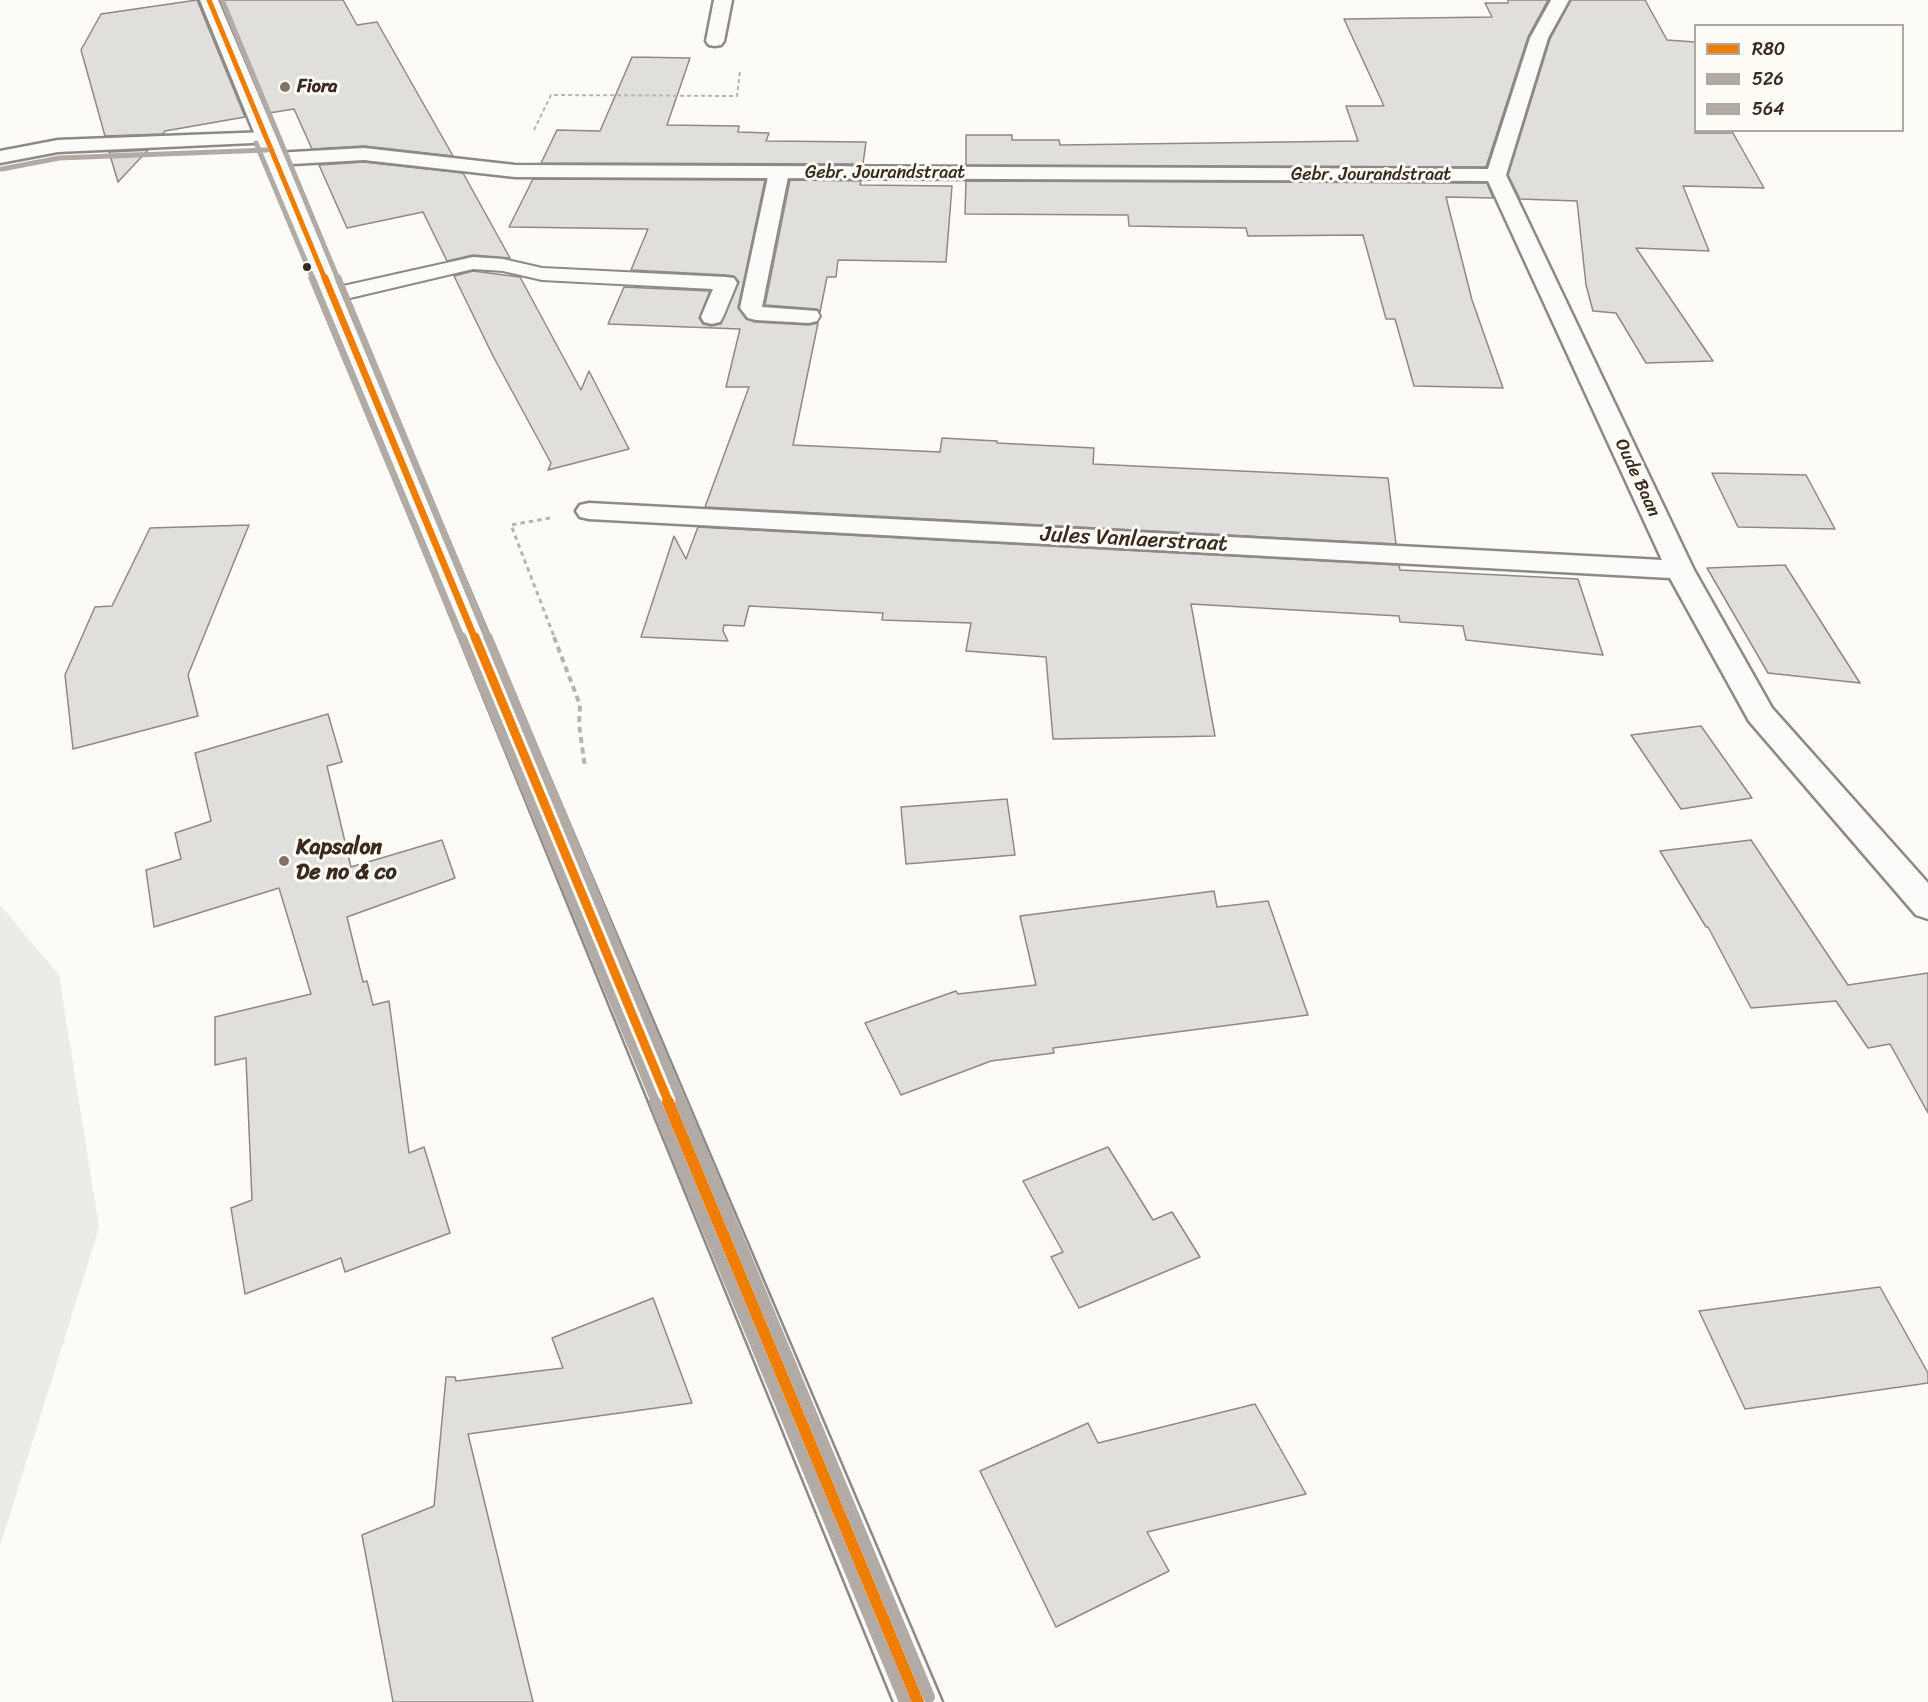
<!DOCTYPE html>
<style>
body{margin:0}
#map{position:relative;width:1928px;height:1702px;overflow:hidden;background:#fcfbf8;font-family:Sriracha,sans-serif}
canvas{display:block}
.legend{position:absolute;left:1694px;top:24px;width:210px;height:108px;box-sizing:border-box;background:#fdfcf7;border:2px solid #afa8a0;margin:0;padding:8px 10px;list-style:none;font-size:18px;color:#3b2a1e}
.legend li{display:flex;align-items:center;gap:12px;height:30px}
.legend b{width:30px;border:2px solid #afa8a0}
</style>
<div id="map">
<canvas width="1928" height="1702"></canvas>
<ul class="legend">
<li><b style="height:8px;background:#ef7d00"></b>R80</li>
<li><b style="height:8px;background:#b1aaa5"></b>526</li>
<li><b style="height:8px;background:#b1aaa5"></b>564</li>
</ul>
</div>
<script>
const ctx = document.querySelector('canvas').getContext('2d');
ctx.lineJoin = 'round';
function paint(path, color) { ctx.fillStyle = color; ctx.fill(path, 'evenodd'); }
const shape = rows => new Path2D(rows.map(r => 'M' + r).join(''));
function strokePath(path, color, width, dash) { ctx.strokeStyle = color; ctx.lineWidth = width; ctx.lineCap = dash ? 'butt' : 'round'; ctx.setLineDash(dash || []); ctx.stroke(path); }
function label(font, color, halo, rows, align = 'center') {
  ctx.font = font + ' Sriracha,sans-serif'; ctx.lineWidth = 6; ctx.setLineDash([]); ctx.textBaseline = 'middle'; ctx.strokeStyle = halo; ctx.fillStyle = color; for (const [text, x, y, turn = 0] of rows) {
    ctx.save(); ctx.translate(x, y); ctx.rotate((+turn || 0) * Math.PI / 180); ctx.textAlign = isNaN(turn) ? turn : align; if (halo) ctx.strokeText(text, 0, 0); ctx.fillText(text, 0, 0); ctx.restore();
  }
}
const green = shape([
 [0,905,59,975,99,1228,0,1546]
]);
const building = shape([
 [197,0,245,117,165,131,163,134,105,136,81,50,101,14,197,0],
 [220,0,343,0,357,25,377,22,453,156,364,146,312,149,294,109,269,113,220,0],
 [1508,0,1548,0,1528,37,1486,167,966,165,966,135,1012,135,1012,140,1059,140,1060,145,1358,141,1346,106,1384,106,1344,19,1492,17,1485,3,1508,3,1508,0],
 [1571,0,1645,0,1667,40,1695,42,1695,133,1733,133,1764,188,1683,186,1709,251,1636,248,1713,361,1646,363,1616,313,1593,311,1586,285,1577,201,1520,199,1508,175,1550,39,1571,0],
 [632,57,690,58,667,125,739,126,738,132,769,133,766,141,866,142,863,164,541,163,557,130,600,131,632,57],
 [148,150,118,182,109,152,148,150],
 [364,162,463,173,510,258,473,255,447,261,423,212,347,228,319,165,364,162],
 [533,179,765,180,738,308,746,319,755,322,809,325,818,323,793,445,940,452,942,438,997,441,997,443,1094,448,1093,464,1388,478,1396,544,705,507,749,387,726,387,740,329,608,324,624,287,710,291,699,318,703,324,711,326,721,324,739,282,734,276,726,275,631,270,648,229,509,227,533,179],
 [790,180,861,181,860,185,952,186,946,262,838,260,836,277,827,277,820,312,817,309,765,305,790,180],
 [966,181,1487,183,1493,198,1446,197,1472,300,1503,388,1414,386,1395,319,1386,319,1363,235,1248,236,1246,228,1129,226,1128,215,965,214,966,181],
 [473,271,520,277,581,390,589,371,629,449,548,470,551,463,493,356,454,276,473,271],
 [1712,473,1806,475,1835,529,1738,527,1712,473],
 [249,525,188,675,198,716,73,749,65,675,95,607,112,606,150,528,249,525],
 [698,527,1399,565,1400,570,1578,579,1603,655,1466,640,1463,626,1400,622,1399,616,1191,604,1215,736,1053,739,1046,657,966,651,971,623,882,620,883,613,749,606,744,626,724,625,723,631,728,641,641,637,674,536,686,559,698,527],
 [1785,565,1823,625,1860,683,1768,673,1707,568,1785,565],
 [328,714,342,762,327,766,351,867,442,840,455,878,347,917,363,982,367,981,373,1005,389,1001,409,1153,424,1147,450,1233,345,1272,341,1258,245,1294,231,1208,252,1200,246,1058,215,1065,215,1017,311,994,279,888,154,927,146,870,181,859,175,833,211,821,195,753,328,714],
 [1701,726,1752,798,1681,809,1631,735,1701,726],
 [1007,799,1015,855,906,864,901,807,1007,799],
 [1751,840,1848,985,1928,973,1928,1113,1890,1044,1868,1048,1836,1001,1751,1008,1708,927,1706,927,1660,851,1751,840],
 [1214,891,1217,907,1268,901,1308,1015,1053,1048,1054,1053,991,1061,901,1095,865,1023,956,991,958,994,1036,985,1020,916,1214,891],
 [1108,1147,1153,1220,1172,1212,1200,1257,1079,1308,1051,1257,1063,1252,1023,1181,1108,1147],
 [1880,1287,1928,1373,1928,1383,1745,1409,1699,1311,1880,1287],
 [653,1298,692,1403,468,1434,533,1702,393,1702,362,1535,434,1506,446,1377,455,1377,456,1381,563,1368,552,1338,653,1298],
 [1255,1404,1306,1494,1147,1532,1169,1571,1056,1627,980,1471,1088,1423,1098,1443,1255,1404]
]);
const pathFar2 = shape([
 [534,130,551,95,737,96,740,71]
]);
const pathFar1 = shape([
 [550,518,511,525,555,639]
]);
const path = shape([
 [554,637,580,705,579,724,585,768]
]);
const lane = shape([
 [779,166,786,168,789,172,762,307,817,311,820,316,817,321,809,323,756,320,748,318,740,308,769,172,772,168,779,166],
 [473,257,503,259,542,268,726,277,734,278,737,283,723,317,720,322,712,324,704,322,701,317,713,289,542,280,503,271,473,269,333,302,325,300,322,295,325,290,473,257]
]);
const street = shape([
 [714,0,732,0,724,41,721,45,715,46,709,45,706,41,714,0],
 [1551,0,1569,0,1548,38,1506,175,1694,570,1772,708,1928,883,1928,919,1916,915,1749,721,1670,578,589,519,580,517,576,511,580,505,589,503,1662,560,1488,181,515,177,364,160,275,165,268,163,265,159,268,155,275,153,364,148,515,165,1488,169,1530,38,1551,0],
 [267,132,274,134,277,138,274,142,58,152,0,163,0,151,58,140,267,132]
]);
const primary = shape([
 [200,0,218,0,942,1702,894,1702,200,0]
]);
const bus1Far3 = shape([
 [209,0,325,279]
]);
const bus1Far2 = shape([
 [325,278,475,639]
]);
const bus1Far1 = shape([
 [475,637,669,1103]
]);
const bus1 = shape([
 [668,1102,918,1702]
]);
const bus2Far3 = shape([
 [256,143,313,279],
 [2,169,59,158,267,150]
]);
const bus2Far2 = shape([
 [312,278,462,639]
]);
const bus2Far1 = shape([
 [462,637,656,1103]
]);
const bus2 = shape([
 [655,1102,905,1702]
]);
const bus3Far3 = shape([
 [222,0,338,279]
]);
const bus3Far2 = shape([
 [338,278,488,639]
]);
const bus3Far1 = shape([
 [488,637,682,1103]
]);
const bus3 = shape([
 [681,1102,929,1697]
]);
const markers = [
 [285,87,6,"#7f736a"],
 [307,267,5,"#3b2a1e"],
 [284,861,6,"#7f736a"]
];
const farPoinames = [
 ["Fiora",297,87]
];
const farStreetnames = [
 ["Gebr. Jourandstraat",885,173],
 ["Gebr. Jourandstraat",1371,175],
 ["Oude Baan",1637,478,65]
];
const streetNames = [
 ["Jules Vanlaerstraat",1134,540,3]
];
const poiNames = [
 ["Kapsalon",296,848],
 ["De no & co",296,873]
];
paint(green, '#edebe6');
paint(building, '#e0dfdc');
strokePath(building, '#8d8985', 1.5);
strokePath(lane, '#8d8985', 4);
strokePath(street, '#8d8985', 5);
strokePath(primary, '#8d8985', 5);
strokePath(pathFar2, '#b6b4b1', 2, [4, 3]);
strokePath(pathFar1, '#b6b4b1', 3, [4.5, 4]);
strokePath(path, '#b6b4b1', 4, [6, 4.5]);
paint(lane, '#fbfbf9');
paint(street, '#fbfbf9');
paint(primary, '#fbfbf9');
strokePath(bus1Far3, '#ef7d00', 5);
strokePath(bus1Far2, '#ef7d00', 7);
strokePath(bus1Far1, '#ef7d00', 9);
strokePath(bus1, '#ef7d00', 12);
strokePath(bus2Far3, '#b1aaa5', 5);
strokePath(bus2Far2, '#b1aaa5', 7);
strokePath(bus2Far1, '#b1aaa5', 9);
strokePath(bus2, '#b1aaa5', 12);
strokePath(bus3Far3, '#b1aaa5', 5);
strokePath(bus3Far2, '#b1aaa5', 7);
strokePath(bus3Far1, '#b1aaa5', 9);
strokePath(bus3, '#b1aaa5', 12);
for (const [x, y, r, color] of markers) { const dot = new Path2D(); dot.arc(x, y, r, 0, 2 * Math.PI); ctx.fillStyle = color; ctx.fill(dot); strokePath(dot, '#fdfcf7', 2); }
label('bold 18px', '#3b2a1e', '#fdfcf7', farPoinames, 'left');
label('18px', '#3b2a1e', '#fdfcf7', farStreetnames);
label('22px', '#3b2a1e', '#fdfcf7', streetNames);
label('bold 22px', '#3b2a1e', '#fdfcf7', poiNames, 'left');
</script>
